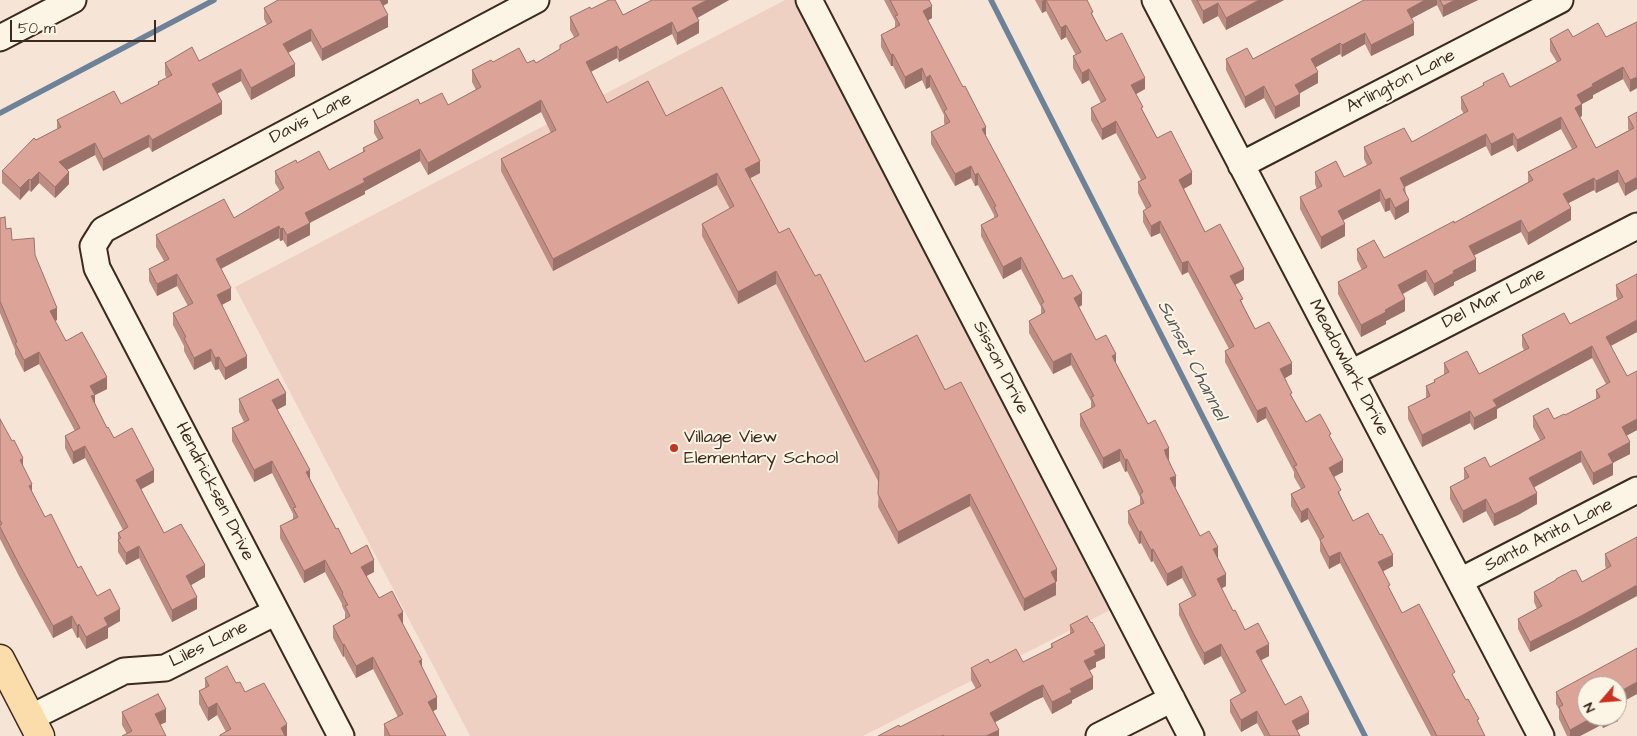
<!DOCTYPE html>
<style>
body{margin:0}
#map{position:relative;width:1637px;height:736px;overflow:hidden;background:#f6e5d6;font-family:"Architects Daughter",sans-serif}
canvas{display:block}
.north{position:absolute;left:1577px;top:676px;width:50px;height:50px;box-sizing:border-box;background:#fcf5e5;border:1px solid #afa495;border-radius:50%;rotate:243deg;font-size:14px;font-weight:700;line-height:20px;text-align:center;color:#3b2a1e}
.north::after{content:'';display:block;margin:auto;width:18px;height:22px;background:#c8321e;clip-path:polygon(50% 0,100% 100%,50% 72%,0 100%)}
.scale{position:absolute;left:10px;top:20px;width:146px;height:22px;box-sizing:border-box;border:2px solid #3b2a1e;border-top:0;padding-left:6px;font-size:15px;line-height:18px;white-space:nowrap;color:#3b2a1e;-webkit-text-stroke:4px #fcf5e5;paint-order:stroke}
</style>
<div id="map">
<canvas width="1637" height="736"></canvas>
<div class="north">N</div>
<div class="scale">50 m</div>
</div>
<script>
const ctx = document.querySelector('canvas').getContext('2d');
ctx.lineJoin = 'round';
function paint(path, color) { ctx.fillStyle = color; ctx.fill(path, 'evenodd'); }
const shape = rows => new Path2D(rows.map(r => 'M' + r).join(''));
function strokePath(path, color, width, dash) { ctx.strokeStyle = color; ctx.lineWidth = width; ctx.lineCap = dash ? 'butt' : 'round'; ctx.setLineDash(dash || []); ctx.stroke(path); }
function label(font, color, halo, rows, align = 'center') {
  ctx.font = font + ' "Architects Daughter",sans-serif'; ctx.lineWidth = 4; ctx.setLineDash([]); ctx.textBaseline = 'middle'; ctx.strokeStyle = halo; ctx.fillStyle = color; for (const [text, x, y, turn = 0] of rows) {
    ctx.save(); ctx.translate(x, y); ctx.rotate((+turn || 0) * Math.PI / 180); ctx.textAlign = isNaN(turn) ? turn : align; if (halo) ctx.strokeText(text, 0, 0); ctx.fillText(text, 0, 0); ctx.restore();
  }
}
const built = shape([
 [785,0,796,0,1112,609,863,736,470,736,235,287]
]);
const stream = shape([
 [991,0,1365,736],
 [0,113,214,0]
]);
const minor = shape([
 [809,0,1191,736],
 [1155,0,1541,736],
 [0,38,73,0],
 [1241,165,1560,0],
 [1351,373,1637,226],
 [1460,581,1637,490],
 [30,718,124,671,165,668,276,612],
 [341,736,97,268,93,246,103,230,536,0],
 [1099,736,1172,699]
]);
const major = shape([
 [0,659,40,736]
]);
const wall = shape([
 [388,0,388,3,383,6,388,27,322,61,311,41,288,53,295,76,251,100,241,81,217,94,222,114,152,152,149,147,103,171,95,155,67,170,69,184,55,198,39,183,31,192,29,190,20,200,2,183,2,171,36,140,57,129,57,120,121,104,158,85,158,82,167,78,165,75,165,63,199,61,267,25,264,19,264,8],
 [652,0,729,0,697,18,699,33,677,45,672,34,619,62,617,58,591,72,607,103,666,116,760,173,750,178,779,233,815,276,865,362,945,390,1057,581,1056,582,1056,595,1024,611,970,506,898,544,878,507,879,483,776,284,738,304,702,236,702,224,730,209,717,185,553,271,501,171,501,159,551,133,541,112,428,175,420,161,365,191,365,194,310,223,310,235,287,247,283,240,280,241,279,238,221,269,231,300,222,305,247,368,225,380,219,369,215,370,211,361,194,370,184,351,184,346,173,325,173,313,188,306,177,286,157,296,149,281,149,269,164,261,156,247,156,235,234,218,280,191,275,183,275,171,297,163,329,170,363,152,363,148,378,140,374,133,374,121,420,104,448,105,476,90,472,82,472,70,493,62,536,63,560,49,574,37,570,30,570,17,591,9,623,15],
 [884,0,929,0,932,18,928,20,986,137,1063,279,1082,305,1079,307,1096,340,1116,363,1148,424,1169,460,1168,460,1176,487,1175,488,1200,536,1218,559,1226,586,1221,588,1233,611,1245,630,1269,656,1261,660,1285,705,1309,724,1297,730,1300,736,1264,736,1257,723,1241,732,1230,712,1230,700,1241,694,1221,656,1204,665,1193,644,1179,615,1179,604,1192,597,1182,578,1167,586,1153,561,1151,562,1141,543,1139,544,1128,523,1128,511,1140,505,1140,497,1127,471,1125,472,1120,461,1103,469,1080,426,1080,414,1091,408,1091,401,1071,365,1053,374,1029,333,1029,321,1041,315,1041,307,1021,269,1003,279,981,236,981,225,994,218,994,215,978,185,975,186,971,178,955,186,931,144,931,132,945,125,944,123,944,115,930,87,926,89,922,80,905,89,893,66,891,66,881,47,881,35,895,28,895,21],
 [1035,0,1087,0,1093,16,1106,41,1145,89,1136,94,1143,111,1157,138,1192,184,1184,189,1205,232,1244,280,1235,285,1243,305,1255,329,1292,374,1285,378,1292,397,1306,422,1331,438,1343,472,1334,477,1341,497,1353,521,1393,566,1383,571,1390,590,1402,613,1455,679,1485,736,1431,736,1340,563,1329,569,1320,551,1320,541,1308,519,1301,523,1291,506,1291,494,1301,489,1294,477,1294,472,1266,418,1257,423,1225,362,1225,351,1229,349,1188,272,1182,275,1160,233,1151,237,1143,222,1143,211,1146,209,1138,193,1138,182,1141,180,1116,133,1102,140,1091,120,1091,108,1101,103,1089,80,1082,84,1073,68,1073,56,1076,55,1066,37,1061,40,1046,11,1042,13],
 [1191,0,1284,0,1226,30,1218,16,1203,24],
 [1364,0,1478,0,1443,17,1437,5,1411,18,1414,35,1371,56,1365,44,1342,57,1340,54,1315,67,1318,83,1299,93,1300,106,1275,119,1264,98,1245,108,1226,70,1226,59,1253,59],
 [1637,22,1637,88,1630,92,1623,79,1593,95,1593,98,1582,104,1582,116,1580,117,1596,148,1629,130,1628,129,1628,117,1637,112,1625,196,1618,182,1596,193,1594,190,1568,203,1571,220,1528,245,1521,232,1474,255,1476,271,1454,282,1454,285,1434,296,1426,281,1403,294,1405,311,1386,321,1386,324,1361,337,1338,294,1338,282,1362,270,1357,260,1357,249,1384,258,1454,223,1528,182,1528,172,1572,149,1561,129,1517,152,1513,145,1491,156,1486,146,1405,187,1409,212,1395,220,1390,210,1385,212,1380,201,1343,220,1345,236,1321,249,1300,209,1300,197,1317,189,1315,184,1315,172,1344,177,1367,165,1364,159,1364,147,1412,142,1464,114,1461,109,1461,97,1483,86,1483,83,1510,87,1557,62,1550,51,1550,39,1573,37,1606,37],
 [0,218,12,240,35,255,57,320,55,321,66,341,107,389,95,395,95,404,107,428,114,438,154,482,141,489,164,533,205,577,191,585,197,609,172,622,139,558,126,565,118,552,118,533,123,530,85,458,73,464,65,448,65,436,75,431,39,364,24,372,15,354,15,350,0,313],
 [1637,274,1637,332,1611,346,1637,430,1626,436,1630,454,1613,463,1613,475,1593,485,1581,462,1534,487,1537,504,1518,515,1494,526,1486,511,1463,523,1450,499,1450,487,1464,480,1464,468,1490,467,1540,440,1533,427,1533,416,1554,419,1565,415,1596,400,1596,390,1606,384,1592,358,1497,409,1497,418,1474,430,1470,423,1422,447,1408,419,1408,407,1426,398,1426,386,1434,382,1434,380,1444,375,1444,363,1479,374,1524,350,1522,346,1522,335,1570,324,1618,300,1616,296,1616,285],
 [239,399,286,405,277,410,310,479,336,529,351,554,374,572,366,576,379,598,403,624,422,668,437,709,433,711,446,736,384,736,384,724,398,717,373,669,356,678,344,656,343,657,333,638,333,626,345,619,345,612,342,606,342,604,325,572,304,583,280,538,280,526,293,519,293,514,272,473,254,482,232,441,232,428,244,422,239,412],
 [0,419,23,467,32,494,45,517,97,596,120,621,108,628,108,638,86,649,79,637,77,638,72,628,53,638,19,576,0,539],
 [1637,537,1581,626,1530,652,1518,629,1518,619,1537,609,1534,602,1534,592,1556,580,1556,579,1582,582,1606,569,1605,565,1605,554],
 [1070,625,1105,658,1096,662,1096,667,1089,671,1093,689,1072,700,1072,703,1052,714,1043,697,1034,701,995,722,999,736,878,736,900,727,976,689,971,680,971,668,990,663,1023,662,1051,648,1051,644,1070,634],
 [205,678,236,683,287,736,226,732,217,715,208,721,199,704,199,691,205,688],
 [1556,692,1587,716,1617,716,1618,721,1603,728,1601,725,1580,736,1567,736,1559,719,1559,709,1556,704],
 [122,712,166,722,160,725,127,734,122,725]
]);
const shadedWall = shape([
 [378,0,388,0,388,3,378,8],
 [707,0,729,0,692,21,692,8],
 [1044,0,1046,0,1046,11,1042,13,1042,1],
 [1259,0,1284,0,1226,30,1226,18],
 [1425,0,1437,0,1437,5,1407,21,1407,10],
 [1455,0,1478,0,1443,17,1443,6],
 [1218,3,1218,16,1203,24,1203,11],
 [932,6,932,18,923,23,923,11],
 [388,15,388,27,322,61,322,49],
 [699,21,699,33,677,45,677,33],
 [672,22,672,34,619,62,619,50],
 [1414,23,1414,35,1371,56,1371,45],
 [1066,25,1066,37,1061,40,1061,28],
 [311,29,311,41,283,55,283,44],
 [1365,33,1365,44,1342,57,1342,45],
 [1340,43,1340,54,1311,70,1311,59],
 [617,46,617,58,586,74,586,62],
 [893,54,893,66,891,66,891,55],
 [295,64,295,76,251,100,251,88],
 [1623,67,1623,79,1593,95,1593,98,1582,104,1582,116,1575,120,1575,108,1577,95,1592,84],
 [922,68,922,80,905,89,905,77],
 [241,69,241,81,212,96,212,84],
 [1089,69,1089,80,1082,84,1082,73],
 [1318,72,1318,83,1295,96,1295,85],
 [930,75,930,87,926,89,926,78],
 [1637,77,1637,88,1630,92,1630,80],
 [1145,78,1145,89,1131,97,1131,85],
 [1264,86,1264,98,1245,108,1245,97],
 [1300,94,1300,106,1275,119,1275,107],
 [541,100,541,112,428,175,428,163],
 [222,102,222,114,152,152,152,140],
 [1561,117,1561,129,1517,152,1517,140],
 [1116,121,1116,133,1102,140,1102,129],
 [986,127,986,139,982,129],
 [1513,133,1513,145,1491,156,1491,144],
 [1486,134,1486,146,1400,189,1400,178],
 [149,135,149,147,103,171,103,159],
 [95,143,95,155,59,174,59,162],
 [420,149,420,161,365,191,365,194,305,225,305,213,363,179],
 [760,161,760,173,745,181,745,169],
 [971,166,971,178,955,186,955,174],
 [1618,170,1618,182,1596,193,1596,181],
 [39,172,39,183,31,192,31,180],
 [69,172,69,184,55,198,55,187],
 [1192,172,1192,184,1179,191,1179,180],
 [717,173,717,185,553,271,553,259],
 [978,173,978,185,975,186,975,175],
 [1637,177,1637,189,1625,196,1625,184],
 [1594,178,1594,190,1563,206,1563,194],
 [29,179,29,190,20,200,20,188],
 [1380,189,1380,201,1338,223,1338,211],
 [1390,198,1390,210,1385,212,1385,200],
 [1409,200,1409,212,1395,220,1395,208],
 [1571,208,1571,220,1528,245,1528,233],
 [1521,220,1521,232,1469,258,1469,246],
 [1160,221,1160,233,1151,237,1151,226],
 [310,223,310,235,287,247,287,235],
 [1345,224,1345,236,1321,249,1321,237],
 [279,226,279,238,216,271,216,259],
 [283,228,283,240,280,241,280,229],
 [1021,257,1021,269,1003,279,1003,267],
 [1476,259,1476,271,1454,282,1454,285,1434,296,1434,284,1453,271],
 [1188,261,1188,272,1182,275,1182,263],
 [1244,269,1244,280,1230,287,1230,276],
 [1426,270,1426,281,1398,296,1398,285],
 [776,271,776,284,738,304,738,292],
 [177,274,177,286,157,296,157,284],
 [231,288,231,300,217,307,217,295],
 [1082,293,1082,305,1074,310,1074,298],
 [1405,299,1405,311,1386,321,1386,324,1361,337,1361,325,1385,310],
 [57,308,57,320,50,323,50,311],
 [1637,320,1637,332,1606,348,1606,337],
 [1592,346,1592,358,1497,409,1497,418,1474,430,1474,418,1493,400],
 [211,349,211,361,194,370,194,358],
 [39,352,39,364,24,372,24,360],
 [1071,353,1071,365,1053,374,1053,362],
 [1116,354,1116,366,1112,356],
 [247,356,247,368,225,380,225,368],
 [219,357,219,369,215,370,215,358],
 [1292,363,1292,374,1280,381,1280,369],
 [107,377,107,389,95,395,95,406,91,408,90,386],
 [286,393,286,405,272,412,272,400],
 [1266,407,1266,418,1257,423,1257,411],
 [1470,411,1470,423,1422,447,1422,435],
 [1637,419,1637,430,1622,438,1622,427],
 [1630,442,1630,454,1608,465,1608,454],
 [85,446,85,458,73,464,73,452],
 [1169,448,1169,460,1166,461,1164,450],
 [1120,449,1120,461,1103,469,1103,458],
 [1581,451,1581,462,1529,490,1529,478],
 [23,458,23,471,20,460],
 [1127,459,1127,471,1125,472,1125,460],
 [1343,460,1343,472,1329,479,1329,468],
 [272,461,272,473,254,482,254,470],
 [1613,463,1613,475,1593,485,1593,473],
 [154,470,154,482,136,492,136,480],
 [310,470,310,482,306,472],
 [1176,476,1176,487,1170,490,1170,478],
 [32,484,32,497,29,486],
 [1537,493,1537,504,1518,515,1494,526,1494,514],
 [970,494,970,506,898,544,898,532],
 [1486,499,1486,511,1463,523,1463,511],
 [1308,508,1308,519,1301,523,1301,512],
 [1141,531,1141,543,1139,544,1139,532],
 [139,546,139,558,126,565,126,553],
 [1218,547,1218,559,1213,549],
 [1153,549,1153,561,1151,562,1151,550],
 [1340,552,1340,563,1329,569,1329,557],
 [1393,555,1393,566,1378,574,1378,562],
 [325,560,325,572,304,583,304,571],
 [374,560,374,572,361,579,361,567],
 [205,565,205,577,186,588,186,576],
 [1182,566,1182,578,1167,586,1167,574],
 [1057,569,1057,581,1051,584,1051,572],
 [1226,574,1226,586,1217,591,1217,579],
 [1056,582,1056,595,1024,611,1024,599],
 [1637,585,1637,596,1581,626,1530,652,1530,642],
 [197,597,197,609,172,622,172,610],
 [120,609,120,621,108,628,108,638,86,649,86,637,104,618],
 [403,612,403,624,398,627,398,615],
 [72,616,72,628,53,638,53,626],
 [79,624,79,637,77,638,77,626],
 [344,644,344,656,343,657,343,645],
 [1221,644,1221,656,1204,665,1204,653],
 [1269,644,1269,656,1256,663,1256,651],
 [1105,646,1105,658,1096,662,1096,667,1084,673,1084,661,1094,651],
 [373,657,373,669,356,678,356,666],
 [422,660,422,672,419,661],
 [1093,677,1093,689,1072,700,1072,703,1052,714,1052,702,1070,689],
 [1637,682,1637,694,1617,705,1617,693],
 [1043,685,1043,697,1034,701,990,725,990,713,1034,689],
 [437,697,437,709,428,714,428,702],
 [217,703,217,715,208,721,208,708],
 [166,709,166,722,155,727,155,714],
 [1617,709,1618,709,1618,721,1603,728,1603,716,1617,716],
 [1257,711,1257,723,1241,732,1241,720],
 [1309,712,1309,724,1292,733,1292,721],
 [1595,716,1601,716,1601,725,1580,736,1570,736,1570,730],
 [287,724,287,736,281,736,281,728],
 [999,730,999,736,986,736]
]);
const building = shape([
 [278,0,380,0,388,15,322,49,311,29,283,44,295,64,251,88,241,69,212,84,222,102,152,140,149,135,103,159,95,143,59,162,69,172,55,187,39,172,31,180,29,179,20,188,2,171,34,138,36,140,61,127,57,120,114,91,121,104,159,84,158,82,172,75,165,63,192,47,199,61,272,22,264,8,278,0],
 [609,0,615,0,623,15,652,0,707,0,692,8,699,21,677,33,672,22,619,50,617,46,586,62,607,103,648,81,666,116,722,87,760,161,745,169,779,233,789,228,815,276,820,274,865,362,917,335,945,390,961,382,1057,569,1051,572,1056,582,1024,599,970,494,898,532,878,494,879,472,776,271,738,292,702,224,734,206,717,173,553,259,501,159,556,130,541,100,428,163,420,149,363,179,365,182,305,213,310,223,287,235,283,228,280,229,279,226,216,259,231,288,217,295,247,356,225,368,219,357,215,358,211,349,194,358,184,338,186,337,173,313,193,303,177,274,157,284,149,269,169,259,156,235,224,199,234,218,284,188,275,171,296,160,297,163,319,151,329,170,365,151,363,148,383,138,374,121,418,99,420,104,442,93,448,105,481,87,472,70,491,60,493,62,519,48,527,63,534,60,536,63,560,49,560,45,579,35,570,17,590,7,591,9,609,0],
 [890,0,929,0,932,6,923,11,963,87,965,86,986,127,982,129,1063,279,1072,275,1082,293,1074,298,1096,340,1106,335,1116,354,1112,356,1148,424,1155,420,1169,448,1164,450,1166,453,1165,453,1176,476,1170,478,1200,536,1209,531,1218,547,1213,549,1226,574,1217,579,1233,611,1235,610,1245,630,1258,623,1269,644,1256,651,1285,705,1301,696,1309,712,1292,721,1300,736,1270,736,1257,711,1241,720,1230,700,1246,691,1221,644,1204,653,1193,633,1179,604,1196,595,1182,566,1167,574,1153,549,1151,550,1141,531,1139,532,1128,511,1144,503,1140,494,1143,492,1127,459,1125,460,1120,449,1103,458,1080,414,1095,406,1091,397,1094,396,1071,353,1053,362,1029,321,1045,312,1041,304,1044,302,1021,257,1003,267,981,225,998,216,994,207,996,206,978,173,975,175,971,166,955,174,931,132,950,122,944,111,947,109,930,75,926,78,922,68,905,77,893,54,891,55,881,35,900,25,895,16,898,15,890,0],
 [1046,0,1087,0,1093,12,1091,13,1106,41,1122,33,1145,78,1131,85,1143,107,1141,108,1157,138,1171,131,1192,172,1179,180,1205,232,1220,224,1244,269,1230,276,1243,299,1240,300,1255,329,1269,322,1292,363,1280,369,1292,393,1290,394,1306,422,1320,414,1331,434,1329,435,1343,460,1329,468,1341,490,1338,492,1353,521,1368,513,1380,535,1382,534,1393,555,1378,562,1390,585,1388,586,1402,613,1419,604,1455,672,1452,674,1466,700,1468,699,1479,719,1477,720,1485,736,1437,736,1340,552,1329,557,1320,540,1324,537,1308,508,1301,512,1291,494,1305,487,1294,466,1297,465,1266,407,1257,411,1225,351,1234,346,1188,261,1182,263,1160,221,1151,226,1143,211,1151,206,1138,182,1146,178,1116,121,1102,129,1091,108,1106,100,1089,69,1082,73,1073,56,1081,52,1066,25,1061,28,1046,0],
 [1197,0,1259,0,1226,18,1218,3,1203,11,1197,0],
 [1364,0,1425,0,1407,10,1414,23,1371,45,1365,33,1342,45,1340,43,1311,59,1318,72,1295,85,1300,94,1275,107,1264,86,1245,97,1226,59,1247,48,1253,59,1364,0],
 [1440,0,1455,0,1443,6,1440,0],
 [1637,22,1637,77,1630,80,1623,67,1592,84,1593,86,1577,95,1582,104,1575,108,1596,148,1634,128,1628,117,1637,112,1637,177,1625,184,1618,170,1596,181,1594,178,1563,194,1571,208,1528,233,1521,220,1469,246,1476,259,1453,271,1454,273,1434,284,1426,270,1398,285,1405,299,1385,310,1386,312,1361,325,1338,282,1367,267,1357,249,1374,240,1384,258,1454,221,1454,223,1533,180,1528,172,1577,147,1561,117,1517,140,1513,133,1491,144,1486,134,1400,178,1405,188,1403,189,1409,200,1395,208,1390,198,1385,200,1380,189,1338,211,1345,224,1321,237,1300,197,1322,186,1315,172,1336,161,1344,177,1372,163,1364,147,1404,128,1412,142,1468,111,1461,97,1484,85,1483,83,1503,73,1510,87,1561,60,1550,39,1568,29,1573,37,1598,23,1606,37,1637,22],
 [5,217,6,229,11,228,12,240,34,238,35,255,57,308,50,311,66,341,82,332,107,377,90,386,95,395,91,396,107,428,108,427,114,438,132,428,154,470,136,480,164,533,181,524,205,565,186,576,197,597,172,610,139,546,126,553,118,540,121,538,118,533,128,527,85,446,73,452,65,436,80,428,39,352,24,360,15,343,17,342,0,301,0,218,5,217],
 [1637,274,1637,320,1606,337,1627,376,1637,371,1637,419,1622,427,1630,442,1608,454,1613,463,1593,473,1581,451,1529,478,1537,493,1518,503,1494,514,1486,499,1463,511,1450,487,1469,477,1464,468,1485,457,1490,467,1545,438,1533,416,1548,408,1554,419,1564,414,1565,415,1600,397,1596,390,1610,382,1592,346,1493,400,1497,406,1474,418,1470,411,1422,435,1408,407,1430,396,1426,386,1435,382,1434,380,1449,372,1444,363,1467,351,1479,374,1529,348,1522,335,1541,325,1564,313,1570,324,1623,297,1616,285,1637,274],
 [278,379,286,393,272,400,310,470,306,472,336,529,338,528,351,554,367,545,374,560,361,567,379,598,392,591,403,612,398,615,422,660,419,661,437,697,428,702,446,736,390,736,384,724,403,714,373,657,356,666,344,644,343,645,333,626,350,616,345,606,348,605,342,594,343,593,325,560,304,571,280,526,298,517,293,508,296,507,272,461,254,470,232,428,249,420,239,399,278,379],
 [0,419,12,441,14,440,23,458,20,460,32,484,29,486,45,517,51,514,78,568,81,566,97,596,110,589,120,609,104,618,108,625,86,637,79,624,77,626,72,616,53,626,19,564,0,527,0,525,2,524,0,520,0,419],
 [1637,537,1637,585,1581,616,1530,642,1518,619,1542,606,1534,592,1556,580,1556,579,1573,570,1573,571,1576,570,1582,582,1611,566,1605,554,1637,537],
 [1087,616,1091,623,1092,622,1105,646,1094,651,1096,655,1084,661,1093,677,1070,689,1072,692,1052,702,1043,685,1034,689,990,713,999,730,986,736,944,736,943,735,941,736,878,736,899,725,900,727,981,686,971,668,988,659,990,663,1016,649,1023,662,1053,647,1051,644,1074,632,1070,625,1087,616],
 [1637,648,1637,682,1617,693,1617,686,1587,686,1587,716,1595,716,1570,730,1559,707,1563,705,1556,692,1637,648],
 [227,666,236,683,240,682,245,692,264,683,287,724,281,728,285,736,220,736,220,735,231,729,217,703,208,708,199,691,209,686,205,678,227,666],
 [158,694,166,709,155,714,166,736,122,736,132,731,122,712,158,694]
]);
const markers = [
 [674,448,5,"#c8321e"]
];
const streetNames = [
 ["Arlington Lane",1401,82,-27],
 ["Davis Lane",311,119,-28],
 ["Del Mar Lane",1494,299,-27],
 ["Sisson Drive",1000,368,63],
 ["Meadowlark Drive",1348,368,62],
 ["Hendricksen Drive",214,492,63],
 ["Santa Anita Lane",1549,536,-27],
 ["Liles Lane",209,645,-26]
];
const poiNames = [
 ["Village View",684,438],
 ["Elementary School",684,459]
];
const waterNames = [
 ["Sunset Channel",1191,361,63]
];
paint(built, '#eed1c3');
strokePath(stream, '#6d8298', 5.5);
strokePath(minor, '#3b2a1e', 29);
strokePath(major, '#3b2a1e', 31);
strokePath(minor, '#fcf5e5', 25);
strokePath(major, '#faddab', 28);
paint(wall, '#bd8c83');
paint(shadedWall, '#9a726a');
paint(building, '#dca398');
strokePath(building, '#9a726a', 1);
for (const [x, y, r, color] of markers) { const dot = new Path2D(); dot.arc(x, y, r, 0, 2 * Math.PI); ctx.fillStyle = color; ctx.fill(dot); strokePath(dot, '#fcf5e5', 2); }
label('18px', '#3b2a1e', '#fcf5e5', streetNames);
label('18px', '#3b2a1e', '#fcf5e5', poiNames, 'left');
label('italic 19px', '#54565b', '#fcf5e5', waterNames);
</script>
